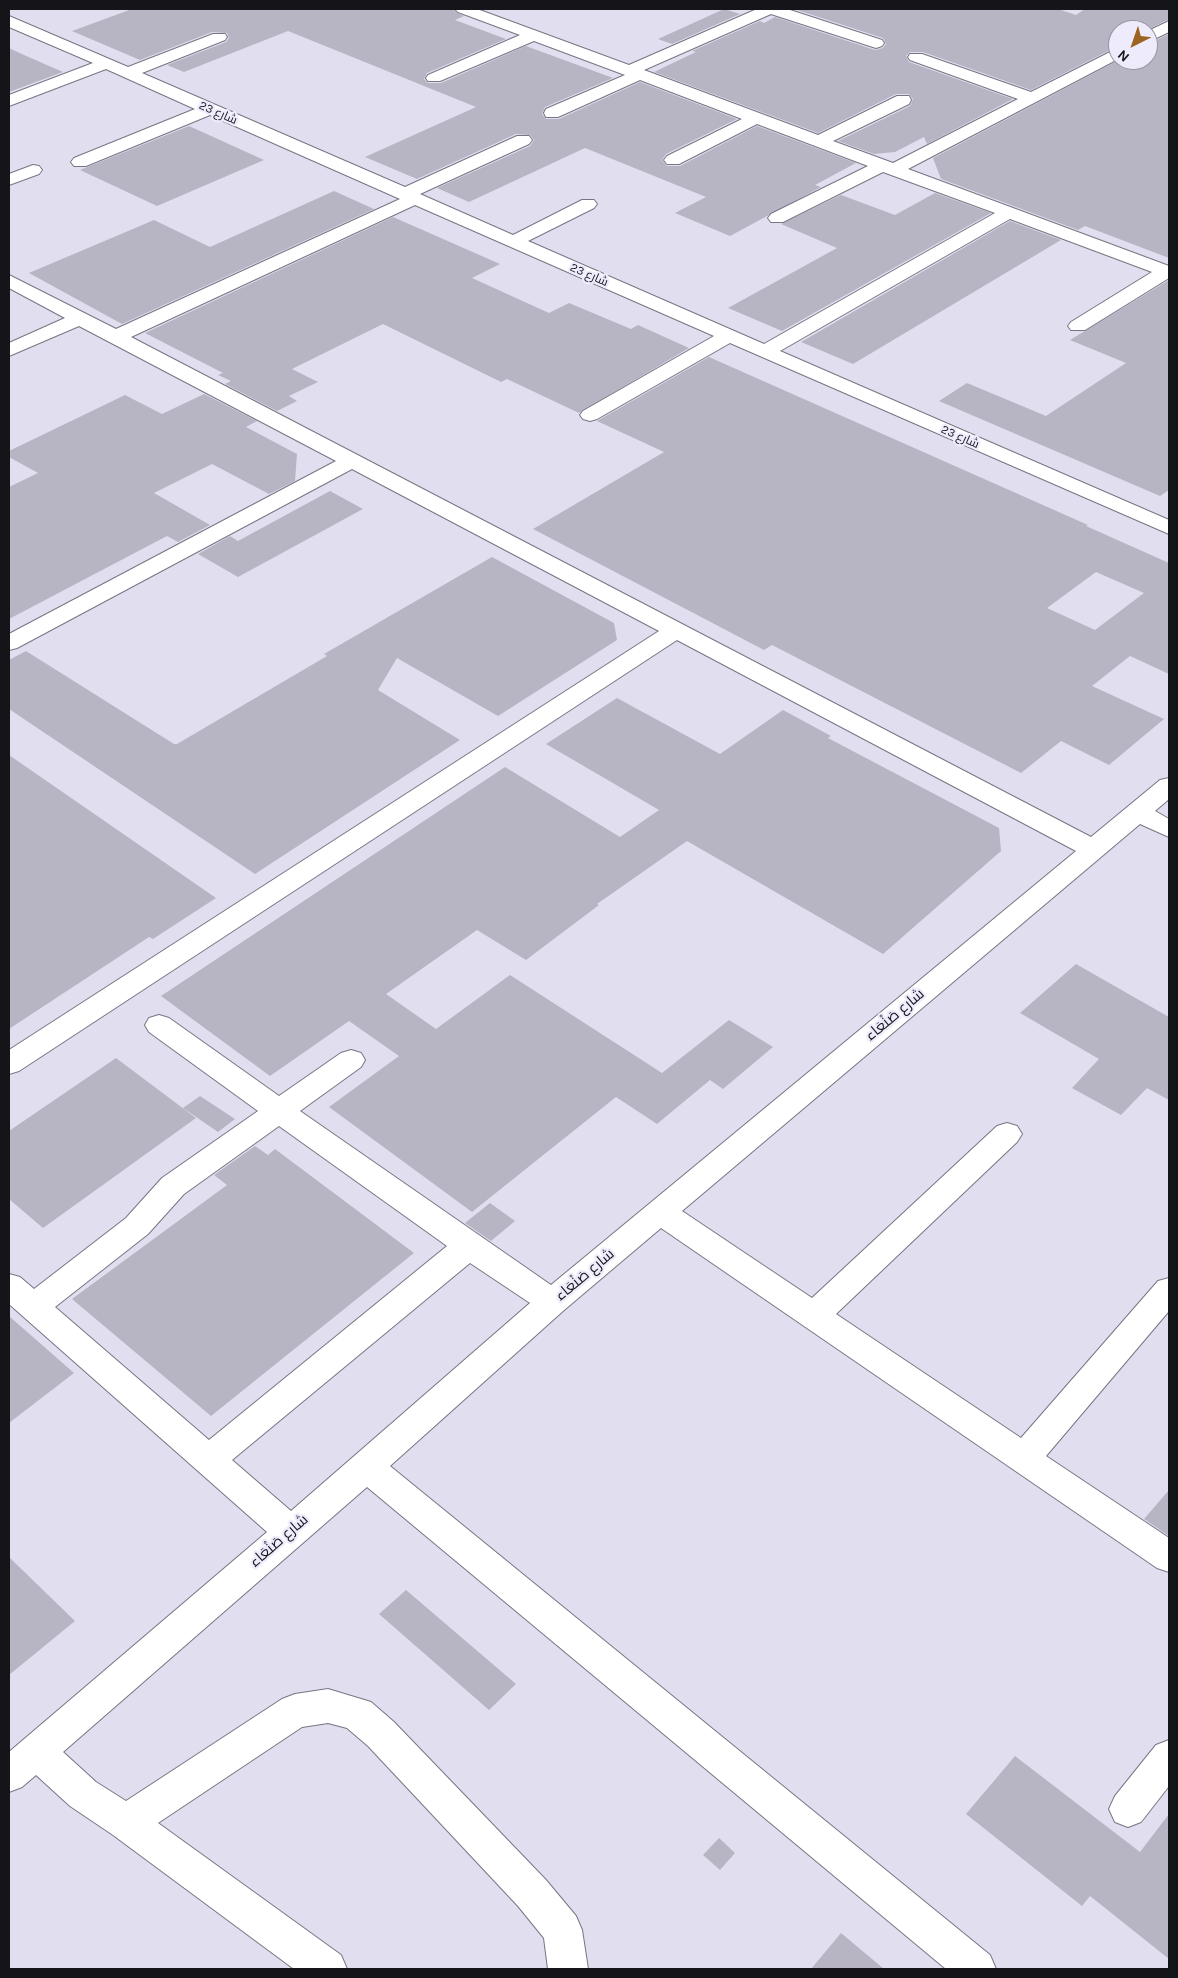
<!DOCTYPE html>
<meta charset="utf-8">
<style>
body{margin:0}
#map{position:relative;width:1178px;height:1978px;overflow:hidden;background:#e1dfef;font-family:Karla,sans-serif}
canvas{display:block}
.frame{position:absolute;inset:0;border:10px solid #151419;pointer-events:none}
.north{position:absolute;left:1108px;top:20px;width:50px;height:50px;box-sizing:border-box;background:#eeecfc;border:1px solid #9796a1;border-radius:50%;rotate:221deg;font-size:14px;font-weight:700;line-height:20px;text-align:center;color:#151419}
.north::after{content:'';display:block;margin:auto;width:18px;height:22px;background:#9c641f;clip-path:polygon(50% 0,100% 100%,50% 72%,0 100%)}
</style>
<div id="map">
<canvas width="1178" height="1978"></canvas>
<div class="frame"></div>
<div class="north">N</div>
</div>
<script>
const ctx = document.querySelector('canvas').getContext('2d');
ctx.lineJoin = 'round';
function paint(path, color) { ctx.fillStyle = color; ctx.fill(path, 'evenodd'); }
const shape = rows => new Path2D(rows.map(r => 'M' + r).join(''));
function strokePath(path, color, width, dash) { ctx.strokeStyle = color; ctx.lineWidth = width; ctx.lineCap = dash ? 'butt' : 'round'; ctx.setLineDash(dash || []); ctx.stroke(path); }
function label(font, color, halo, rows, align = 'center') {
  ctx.font = font + ' Karla,Cairo,sans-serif'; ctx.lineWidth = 4.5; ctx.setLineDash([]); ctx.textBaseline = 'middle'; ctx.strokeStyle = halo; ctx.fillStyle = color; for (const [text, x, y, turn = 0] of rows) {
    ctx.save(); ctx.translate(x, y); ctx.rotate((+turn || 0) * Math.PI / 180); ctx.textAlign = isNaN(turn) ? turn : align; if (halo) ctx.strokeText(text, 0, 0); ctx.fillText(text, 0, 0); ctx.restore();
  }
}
const building = shape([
 [132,9,453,9,457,13,464,16,455,20,506,39,427,73,424,79,428,83,441,83,526,46,613,78,545,107,542,114,546,119,559,119,640,82,737,119,666,154,662,160,667,166,680,166,757,126,856,163,815,185,821,187,730,236,675,213,706,197,585,148,469,202,437,188,530,146,534,140,530,135,516,134,417,179,365,157,476,107,288,31,184,72,167,65,226,42,229,38,227,33,212,32,140,60,72,31],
 [724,9,740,14,672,44,658,39],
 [794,9,1058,9,1076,15,1085,9,1169,9,1169,19,1147,30,1118,30,1118,46,1031,90,923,52,910,52,906,56,909,62,1013,99,927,144,924,137,895,152,874,154,838,141,910,106,913,99,909,94,896,94,818,133,654,72,696,52,692,51,760,21,764,23,775,17,875,50,883,48,886,44,883,38],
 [1169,34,1169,258,1085,226,1078,230,941,179,933,158,1119,60,1148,60,1148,44],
 [9,48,24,55,63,72,9,92],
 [189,126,264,160,157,206,80,170],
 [334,191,374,209,122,324,29,273,154,220,210,247],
 [935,193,991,213,782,331,728,308,837,248,781,224,841,195,895,215],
 [393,217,500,264,472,278,549,313,569,303,631,329,638,325,689,348,579,413,507,379,501,382,383,324,292,369,318,382,289,396,297,401,277,411,225,384,231,381,218,375,223,373,145,333],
 [1010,221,1061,240,853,364,801,342],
 [1169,280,1169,490,1160,496,939,401,967,383,1046,416,1126,363,1070,340],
 [709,357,1088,525,1086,526,1169,563,1169,674,1130,656,1092,686,1164,719,1109,765,1061,741,1021,773,772,645,764,650,533,529,664,452,597,421],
 [1096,572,1144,593,1095,630,1047,608],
 [204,394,257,421,246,427,297,454,295,481,269,494,212,464,154,493,210,525,178,542,167,536,9,619,9,487,38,473,9,457,9,451,125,395,162,414],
 [330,491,363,509,238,577,198,554,230,536,238,541],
 [492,557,614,623,617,640,498,716,397,658,378,690,460,740,255,874,9,709,9,660,26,651,174,744,177,744,327,656,324,654],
 [617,698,720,754,783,710,831,736,828,738,999,828,1001,851,883,954,687,841,597,904,599,905,526,960,477,930,386,994,436,1029,510,975,662,1073,729,1020,773,1047,723,1089,710,1080,657,1124,616,1097,472,1212,329,1107,399,1056,349,1021,270,1076,161,996,505,767,620,837,659,810,546,744],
 [9,755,216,898,153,939,149,937,9,1029],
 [1076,964,1169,1017,1169,1100,1147,1088,1121,1115,1072,1088,1099,1059,1020,1013],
 [116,1058,196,1118,43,1228,9,1199,9,1131],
 [200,1096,235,1119,218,1132,183,1108],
 [255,1146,268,1155,275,1149,414,1253,211,1416,72,1299,227,1185,214,1175],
 [490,1203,515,1221,491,1241,465,1223],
 [9,1316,74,1373,9,1423],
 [1169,1490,1169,1536,1144,1519],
 [9,1557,75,1621,9,1675],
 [406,1590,516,1684,489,1710,379,1614],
 [1015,1756,1140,1852,1169,1814,1169,1959,1090,1896,1082,1906,966,1814],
 [719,1838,735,1853,720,1870,703,1855],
 [841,1933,884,1969,811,1969]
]);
const minor = shape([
 [455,9,477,9,629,65,757,9,787,9,882,40,884,43,882,46,876,48,771,14,644,70,818,135,897,96,909,96,911,100,909,104,833,141,893,163,1018,99,910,60,908,57,910,54,922,54,1031,92,1118,48,1118,59,908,169,1169,266,1169,278,1085,330,1071,330,1068,326,1071,322,1152,272,1010,219,780,351,1169,520,1169,534,730,343,597,419,590,421,583,419,580,415,583,411,714,336,415,205,131,337,1091,837,1160,780,1169,778,1169,799,1155,811,1169,819,1169,837,1140,824,682,1211,812,1298,997,1126,1007,1123,1017,1126,1022,1134,1017,1142,836,1314,1021,1438,1158,1281,1169,1278,1169,1311,1046,1456,1169,1538,1169,1572,1157,1568,661,1228,563,1311,390,1466,990,1955,996,1969,946,1969,367,1487,63,1752,96,1782,126,1801,282,1699,295,1694,328,1689,371,1702,394,1722,546,1880,576,1916,582,1930,588,1969,548,1969,544,1938,518,1906,368,1746,347,1728,328,1723,302,1727,158,1823,341,1955,347,1969,294,1969,113,1835,70,1806,36,1775,22,1787,9,1792,9,1752,267,1532,9,1304,9,1274,20,1277,34,1289,126,1218,162,1178,258,1111,149,1032,145,1025,149,1018,159,1015,169,1018,279,1096,341,1053,351,1050,361,1053,365,1060,361,1067,300,1111,551,1285,1076,851,677,640,19,1071,9,1074,9,1050,659,631,352,469,17,648,9,650,9,634,336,461,79,326,9,356,9,343,65,318,9,288,9,275,116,329,400,199,210,115,86,166,74,166,71,162,74,158,195,109,106,69,9,106,9,95,93,63,9,27,9,16,128,67,213,34,225,34,227,37,225,40,142,73,405,187,517,136,529,136,532,140,529,144,420,194,513,235,582,200,594,200,597,204,594,208,528,241,764,344,995,213,883,172,783,222,771,222,768,218,771,214,868,166,757,124,679,164,667,164,664,160,667,156,742,119,640,80,558,117,546,117,544,113,546,109,625,75,534,41,440,81,428,81,426,78,428,75,520,35,458,12,455,9],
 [279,1126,447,1246,209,1440,55,1307,148,1234,184,1194,279,1126],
 [470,1263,530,1303,291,1511,232,1460,470,1263],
 [1169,21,1169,32,1148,42,1148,31,1169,21],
 [33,165,39,166,42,170,39,174,9,185,9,174,33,165],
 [1169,1740,1169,1786,1141,1822,1128,1827,1115,1822,1109,1809,1115,1796,1156,1745,1169,1740]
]);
const farStreetnames = [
 ["شارع 23",218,113,24],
 ["شارع 23",589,275,24],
 ["شارع 23",960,437,24]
];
const streetNames = [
 ["شارع صَنْعَاء",895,1015,-40],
 ["شارع صَنْعَاء",585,1275,-40],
 ["شارع صَنْعَاء",279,1541,-41]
];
paint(building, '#b7b5c4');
strokePath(minor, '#777583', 2);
paint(minor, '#fff');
label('12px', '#151419', '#eeecfc', farStreetnames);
label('15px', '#151419', '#eeecfc', streetNames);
</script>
